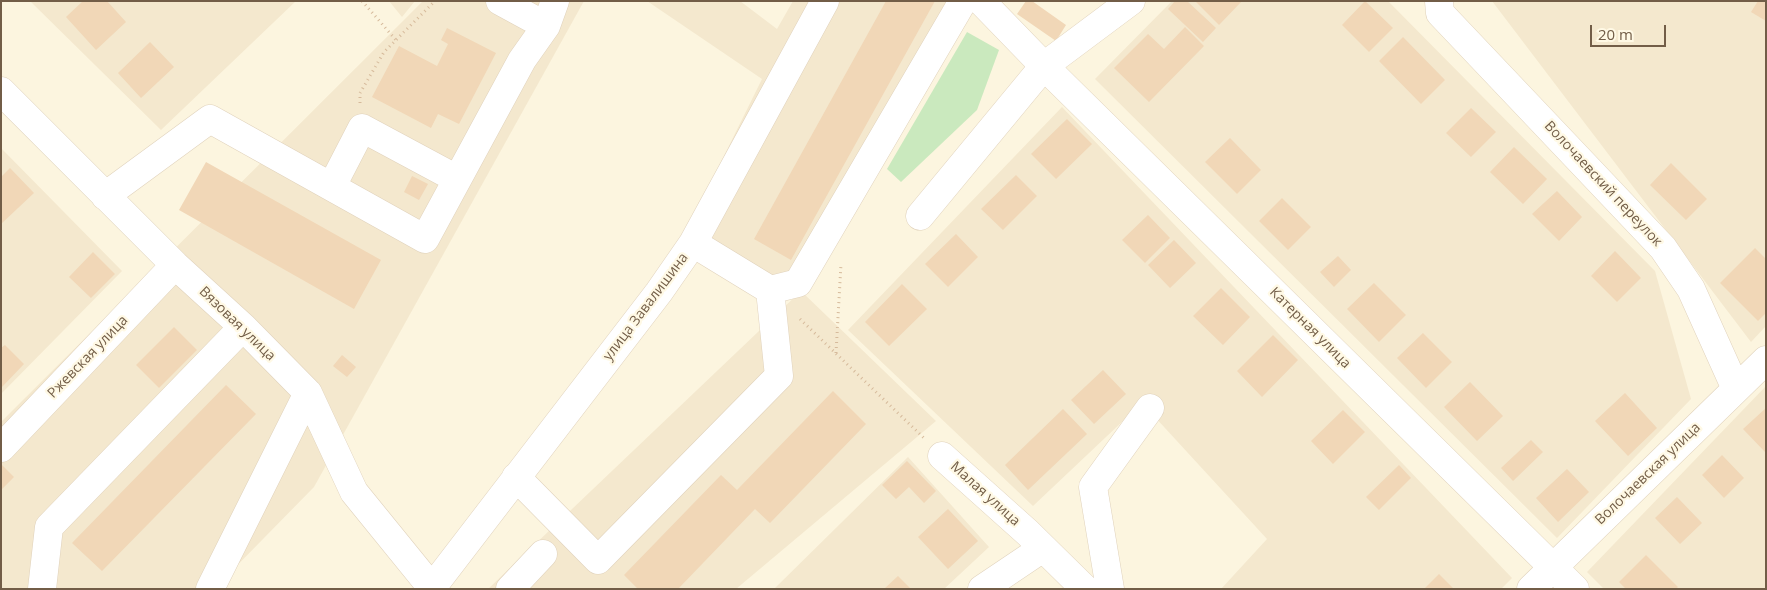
<!DOCTYPE html>
<meta charset="utf-8">
<style>
body{margin:0}
#map{position:relative;width:1767px;height:590px;overflow:hidden;background:#fcf5df;font-family:"Open Sans",sans-serif}
canvas{display:block}
.frame{position:absolute;inset:0;border:2px solid #725d47;pointer-events:none}
.scale{position:absolute;left:1590px;top:25px;width:76px;height:22px;box-sizing:border-box;border:2px solid #725d47;border-top:0;padding-left:6px;font-size:15px;line-height:18px;white-space:nowrap;color:#725d47;-webkit-text-stroke:4px #fff9e5;paint-order:stroke}
</style>
<div id="map">
<canvas width="1767" height="590"></canvas>
<div class="frame"></div>
<div class="scale">20 m</div>
</div>
<script>
const ctx = document.querySelector('canvas').getContext('2d');
ctx.lineJoin = 'round';
function paint(path, color) { ctx.fillStyle = color; ctx.fill(path, 'evenodd'); }
const shape = rows => new Path2D(rows.map(r => 'M' + r).join(''));
function strokePath(path, color, width, dash) { ctx.strokeStyle = color; ctx.lineWidth = width; ctx.lineCap = dash ? 'butt' : 'round'; ctx.setLineDash(dash || []); ctx.stroke(path); }
function label(font, color, halo, rows, align = 'center') {
  ctx.font = font + ' "Open Sans",sans-serif'; ctx.lineWidth = 4.5; ctx.setLineDash([]); ctx.textBaseline = 'middle'; ctx.strokeStyle = halo; ctx.fillStyle = color; for (const [text, x, y, turn = 0] of rows) {
    ctx.save(); ctx.translate(x, y); ctx.rotate((+turn || 0) * Math.PI / 180); ctx.textAlign = isNaN(turn) ? turn : align; if (halo) ctx.strokeText(text, 0, 0); ctx.fillText(text, 0, 0); ctx.restore();
  }
}
const residential = shape([
 [30,1,296,1,161,130],
 [389,1,415,1,402,17],
 [423,1,584,1,314,487,214,589,1,589,1,422],
 [647,1,740,1,777,29,793,1,963,1,798,283,770,290,681,243,762,79],
 [1172,1,1388,1,1655,271,1691,399,1557,538,1095,79],
 [1492,1,1766,1,1766,326,1751,342],
 [1062,107,1512,578,1501,589,1221,589,1267,539,1142,403,1033,506,848,330],
 [1,148,122,271,1,394],
 [801,291,936,421,736,589,488,589],
 [1766,386,1766,589,1604,589,1587,572],
 [908,457,989,547,944,589,774,589]
]);
const green = shape([
 [967,32,999,50,977,110,901,182,887,169]
]);
const building = shape([
 [83,1,107,1,126,22,96,50,66,17],
 [886,1,935,1,791,260,754,239],
 [1026,1,1032,1,1066,25,1056,41,1017,14],
 [1175,1,1187,1,1216,28,1203,42,1168,9],
 [1195,1,1242,1,1219,25],
 [1365,1,1393,28,1369,52,1342,25],
 [1758,1,1766,1,1766,21,1751,12],
 [1185,27,1204,46,1149,102,1114,68,1148,34,1164,49],
 [447,28,496,53,459,124,438,114,431,128,372,97,399,46,437,66,448,44,441,40],
 [1403,37,1445,80,1421,104,1379,61],
 [150,42,174,67,141,98,118,73],
 [1471,108,1496,132,1471,157,1446,133],
 [1067,119,1092,144,1056,179,1031,154],
 [1230,138,1261,170,1237,194,1205,162],
 [1514,147,1547,179,1523,204,1490,172],
 [206,162,381,260,354,309,179,210],
 [1671,163,1707,199,1686,220,1650,185],
 [10,168,34,193,1,224,1,177],
 [1016,175,1037,196,1003,230,981,209],
 [412,176,428,184,419,200,404,192],
 [1557,191,1582,217,1559,241,1532,214],
 [1282,198,1311,227,1288,250,1259,221],
 [1148,215,1170,238,1145,263,1122,240],
 [956,234,978,257,948,287,925,264],
 [1174,240,1196,263,1170,288,1148,265],
 [1755,248,1766,259,1766,313,1758,321,1720,283],
 [1615,251,1641,278,1617,302,1591,276],
 [93,252,115,274,91,298,69,277],
 [1338,256,1351,270,1334,287,1320,272],
 [1374,283,1406,315,1379,342,1347,309],
 [902,284,927,309,889,346,865,322],
 [1221,288,1250,317,1223,345,1193,316],
 [174,327,197,350,159,388,136,365],
 [1423,333,1452,362,1426,388,1397,358],
 [1273,335,1298,360,1262,397,1237,371],
 [5,345,24,364,1,388,1,348],
 [342,355,356,367,347,377,333,366],
 [1103,370,1126,394,1094,424,1071,400],
 [1470,382,1503,416,1477,441,1444,407],
 [226,385,256,414,102,571,72,543],
 [833,391,866,424,770,523,755,509,678,589,638,589,624,575,721,475,737,490],
 [1625,393,1657,428,1628,456,1595,421],
 [1766,408,1766,453,1743,429],
 [1063,409,1087,434,1028,490,1005,465],
 [1343,410,1365,432,1333,464,1311,441],
 [1531,440,1543,452,1513,481,1501,468],
 [1722,455,1744,478,1724,498,1702,475],
 [907,461,936,491,924,503,909,487,896,499,882,485],
 [1,464,14,477,1,490],
 [1399,465,1411,478,1379,510,1366,497],
 [1567,469,1589,492,1558,522,1536,498],
 [1677,497,1702,523,1680,544,1655,518],
 [948,509,978,541,948,569,918,537],
 [1646,555,1678,587,1676,589,1626,589,1619,582],
 [1439,574,1454,589,1424,589],
 [898,576,911,589,884,589]
]);
const path = shape([
 [362,1,396,40],
 [360,103,360,93,384,52,435,1],
 [800,319,925,439],
 [836,353,841,264]
]);
const minor = shape([
 [500,1,546,26],
 [981,1,1044,66,1575,589],
 [1439,1,1440,13,1663,248,1691,289,1736,389],
 [1,91,175,265,243,327,308,393,354,492,432,588],
 [332,186,362,128,457,179],
 [105,196,210,119,425,239,522,60,546,26,555,1],
 [920,216,1044,66,1131,1],
 [693,243,770,290,798,283,963,1],
 [1,448,175,265],
 [942,456,1028,533,1085,589],
 [516,477,598,560,779,376,770,290],
 [42,589,49,527,243,327],
 [210,589,308,393],
 [431,589,659,292,693,243,825,1],
 [510,589,543,554],
 [982,589,1043,548],
 [1110,589,1093,487,1150,408],
 [1531,589,1766,360]
]);
const streetNames = [
 ["Волочаевский переулок",1603,184,47],
 ["улица Завалишина",646,307,-53],
 ["Вязовая улица",237,324,44],
 ["Катерная улица",1310,328,45],
 ["Ржевская улица",88,357,-46],
 ["Волочаевская улица",1648,474,-44],
 ["Малая улица",985,494,42]
];
paint(residential, '#f4e8ce');
paint(green, '#cae9be');
paint(building, '#f1d7b7');
strokePath(minor, '#e0d2bc', 29);
strokePath(path, '#d6ba9b', 3, [1, 4]);
strokePath(minor, '#fff', 28);
label('14px', '#725d47', '#fff9e5', streetNames);
</script>
